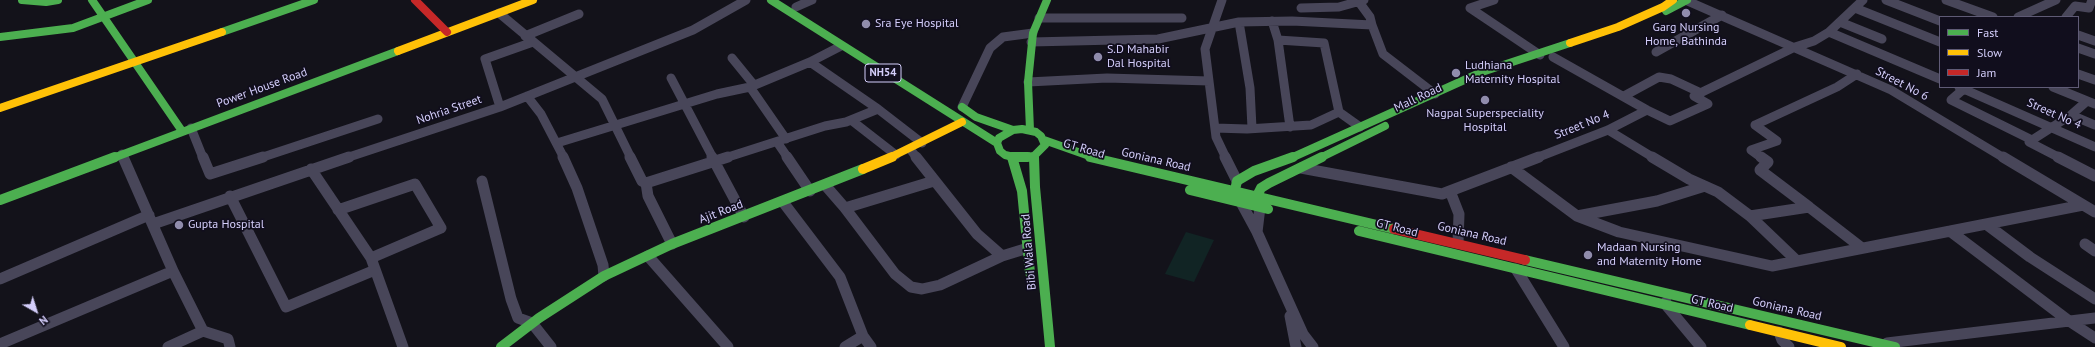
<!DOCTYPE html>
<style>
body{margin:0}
#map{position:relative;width:2095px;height:347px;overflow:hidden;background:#13121a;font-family:"PT Sans",sans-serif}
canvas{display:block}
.legend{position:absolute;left:1939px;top:16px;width:140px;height:72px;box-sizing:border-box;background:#110e1d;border:1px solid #5f5b76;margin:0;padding:5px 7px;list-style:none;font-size:12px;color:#d4cefb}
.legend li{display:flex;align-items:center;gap:8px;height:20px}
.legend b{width:20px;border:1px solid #5f5b76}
.north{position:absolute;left:16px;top:291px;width:40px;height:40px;-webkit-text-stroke:3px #110e1d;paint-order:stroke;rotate:141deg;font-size:11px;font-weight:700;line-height:16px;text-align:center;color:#d4cefb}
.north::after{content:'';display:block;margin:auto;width:14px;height:18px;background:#d4cefb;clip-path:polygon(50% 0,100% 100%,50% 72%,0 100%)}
</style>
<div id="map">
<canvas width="2095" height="347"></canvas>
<ul class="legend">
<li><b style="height:5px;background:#4caf50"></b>Fast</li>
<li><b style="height:5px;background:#ffc107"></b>Slow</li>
<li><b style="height:5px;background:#c62828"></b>Jam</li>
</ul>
<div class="north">N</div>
</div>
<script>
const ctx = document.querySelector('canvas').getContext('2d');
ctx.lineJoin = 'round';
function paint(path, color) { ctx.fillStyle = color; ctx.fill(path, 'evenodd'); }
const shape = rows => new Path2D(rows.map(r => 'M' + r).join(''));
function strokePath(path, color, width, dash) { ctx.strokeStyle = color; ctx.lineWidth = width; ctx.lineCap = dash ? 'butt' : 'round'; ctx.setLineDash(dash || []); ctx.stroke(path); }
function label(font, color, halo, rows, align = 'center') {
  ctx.font = font + ' "PT Sans",sans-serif'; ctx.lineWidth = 3.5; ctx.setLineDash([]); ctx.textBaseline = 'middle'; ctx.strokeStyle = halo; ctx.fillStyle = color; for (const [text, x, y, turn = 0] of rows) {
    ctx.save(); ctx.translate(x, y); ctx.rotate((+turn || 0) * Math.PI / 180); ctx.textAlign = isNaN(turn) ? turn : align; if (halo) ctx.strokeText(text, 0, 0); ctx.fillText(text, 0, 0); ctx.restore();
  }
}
const green = shape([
 [1186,232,1214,240,1194,282,1165,274]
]);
const streetFar1 = shape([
 [1222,0,1205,49,1216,137,1226,158],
 [1494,0,1470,8,1540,55],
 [1685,0,1891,90,2004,158],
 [1886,0,1940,21],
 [1946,0,1993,17],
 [1359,2,1370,17,1372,25],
 [796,7,812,0],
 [1301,8,1339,7,1364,0],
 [1855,8,1940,42],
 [499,13,602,99,631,158],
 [2018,17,2056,0],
 [2066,17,2075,6,2089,8,2092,0],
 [1039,18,1182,18],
 [1272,21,1278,40,1290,127],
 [1239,22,1250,88,1252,128],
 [1840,22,1882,39],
 [1829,32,1940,79],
 [2078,35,2095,41],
 [525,36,579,14],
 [1278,40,1324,43,1339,112,1360,127],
 [1031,42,1158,39,1239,22,1292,21,1372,25,1383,54,1435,94],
 [2078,48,2095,54],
 [1656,52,1722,15],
 [1553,57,1647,110],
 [732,58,754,85],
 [810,62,878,109,922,143],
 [2078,74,2095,80],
 [671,78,713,158],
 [1028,82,1107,78,1209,81],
 [750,87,786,139],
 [1959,87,2095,147],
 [1966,87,1951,100,2032,140],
 [2053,87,2095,104],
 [527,96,541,114,564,158],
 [1624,96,1659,77,1671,79,1701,93],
 [500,107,485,59,533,42],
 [962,107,990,48,1003,37,1033,33],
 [2071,115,2095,125],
 [851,120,896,155],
 [1755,125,1777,141,1751,150,1762,158],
 [1755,125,1837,87,1857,74],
 [191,128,203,158],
 [1215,128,1247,129,1311,125,1339,112],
 [1608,130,1654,158],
 [777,142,788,158],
 [557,143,717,94,750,87,810,62,841,46],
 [910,149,917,158],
 [122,154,124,158],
 [260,158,378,119],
 [346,158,500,107,693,30,746,0],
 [725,158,825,126,846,122,878,109],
 [1536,158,1608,130,1647,110,1670,121,1708,104,1694,96,1795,47,1814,41,1829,32,1863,0],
 [2060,158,2029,142,2071,115,2087,101]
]);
const street = shape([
 [123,157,173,271,203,331,228,339,230,347],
 [203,157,210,174,263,157],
 [563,157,577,188,603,265,604,276],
 [630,157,642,181,646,183,648,196,672,244],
 [712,157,744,217],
 [787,157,810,191],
 [1225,157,1237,181],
 [1652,157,1689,179,1718,192,1750,216,1797,261],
 [1761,157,1768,162,1760,170,1809,207],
 [2003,157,2095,212],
 [2058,157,2095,176],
 [1511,167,1577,216,1619,232,1772,266,2083,205],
 [1301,168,1442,194,1539,157],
 [311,169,371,258,403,347],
 [482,181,511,299,518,318,532,323,551,347],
 [646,183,728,157],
 [825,185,845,208,895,274,911,287,922,289,940,285,1002,256,977,234,916,157],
 [1450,191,1459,214,1458,243],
 [230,196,286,307,375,270],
 [1238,197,1257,232,1303,334,1313,347],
 [783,202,840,277,863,336,871,347],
 [845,208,934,181],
 [338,210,415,184,441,228,371,258],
 [1577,216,1657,201,1705,186],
 [1750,216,1809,207,1862,248],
 [153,224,349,157],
 [1986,224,2030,257,2095,299],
 [1950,231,2069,321,2095,338],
 [1257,232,1260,207,1258,200],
 [2085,244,2095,251],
 [648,256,728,347],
 [1002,256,1028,248],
 [1516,269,1564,347],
 [0,279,149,215],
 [1666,302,1666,305,1701,347],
 [1290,316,1296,347],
 [1779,332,1782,340,1789,347],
 [1887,343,2095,318],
 [0,344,173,271],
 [168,347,203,331],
 [845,347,863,336]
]);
const fastFar1 = shape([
 [22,0,46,2,58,0],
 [92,0,182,131],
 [771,0,997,143],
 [1666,11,1687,0],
 [222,32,314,0],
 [0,37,73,28,148,0],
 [962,107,976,117,1013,130],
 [1030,130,1028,82,1033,33,1047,0],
 [1044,140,1095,158],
 [1034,156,1034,158],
 [113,158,398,51],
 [1018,158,1005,155,1000,151,997,143,999,138,1013,130,1022,129,1036,132,1041,136,1045,145,1034,156,1021,158],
 [1291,158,1482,72,1570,43],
 [1320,158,1385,126]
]);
const fast = shape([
 [1012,157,1022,191,1030,273],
 [1013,157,1028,157],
 [1034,157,1035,187,1050,347],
 [1090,157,1394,229],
 [1190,190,1268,209],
 [1235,190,1237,181,1254,171,1293,157],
 [1257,196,1261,188,1269,183,1322,157],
 [0,200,115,157],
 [1359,231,1750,325],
 [1525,260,1895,347],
 [501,347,539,318,604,276,672,244,863,169]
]);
const slowFar1 = shape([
 [1570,43,1618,27,1663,7,1673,0],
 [398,51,533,0],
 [0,108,222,32],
 [889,158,962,122]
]);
const slow = shape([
 [863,169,892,157],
 [1750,325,1841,347]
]);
const jamFar1 = shape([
 [415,0,447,32]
]);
const jam = shape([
 [1394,229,1525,260]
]);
const markers = [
 [1686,13,5,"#908cac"],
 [866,24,5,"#908cac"],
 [1098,57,5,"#908cac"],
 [1456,73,5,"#908cac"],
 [1485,100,5,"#908cac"],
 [179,225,5,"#908cac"],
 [1588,255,5,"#908cac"]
];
const shields = [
 [883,73,36]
];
const shieldNames = [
 ["NH54",883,73]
];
const poiNames = [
 ["Sra Eye Hospital",875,24],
 ["Garg Nursing",1686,28,"center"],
 ["Home, Bathinda",1686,42,"center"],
 ["S.D Mahabir",1107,50],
 ["Dal Hospital",1107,64],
 ["Ludhiana",1465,66],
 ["Maternity Hospital",1465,80],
 ["Nagpal Superspeciality",1485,114,"center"],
 ["Hospital",1485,128,"center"],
 ["Gupta Hospital",188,225],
 ["Madaan Nursing",1597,248],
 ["and Maternity Home",1597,262]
];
const streetNames = [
 ["Street No 6",1902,84,28],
 ["Power House Road",262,88,-20],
 ["Mall Road",1418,98,-25],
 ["Nohria Street",449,110,-19],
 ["Street No 4",2054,114,24],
 ["Street No 4",1582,125,-22],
 ["GT Road",1084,149,16],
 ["Goniana Road",1156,160,13],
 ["Ajit Road",721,212,-21],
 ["GT Road",1397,228,14],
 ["Goniana Road",1472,234,13],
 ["Bibi Wala Road",1029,252,-95],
 ["GT Road",1712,304,13],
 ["Goniana Road",1787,309,13]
];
paint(green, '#112424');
strokePath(streetFar1, '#484659', 9);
strokePath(street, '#484659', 11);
strokePath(fastFar1, '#4caf50', 8);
strokePath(fast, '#4caf50', 10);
strokePath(slowFar1, '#ffc107', 8);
strokePath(slow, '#ffc107', 10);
strokePath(jamFar1, '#c62828', 8);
strokePath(jam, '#c62828', 10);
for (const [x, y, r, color] of markers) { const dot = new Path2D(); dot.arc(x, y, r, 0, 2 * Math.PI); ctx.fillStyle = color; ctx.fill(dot); strokePath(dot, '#110e1d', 1.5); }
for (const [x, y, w] of shields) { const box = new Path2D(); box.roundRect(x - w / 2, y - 9, w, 18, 3); ctx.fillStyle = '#110e1d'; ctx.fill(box); strokePath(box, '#d4cefb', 1); }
label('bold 11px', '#d4cefb', null, shieldNames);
label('12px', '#d4cefb', '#110e1d', poiNames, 'left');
label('12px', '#d4cefb', '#110e1d', streetNames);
</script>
